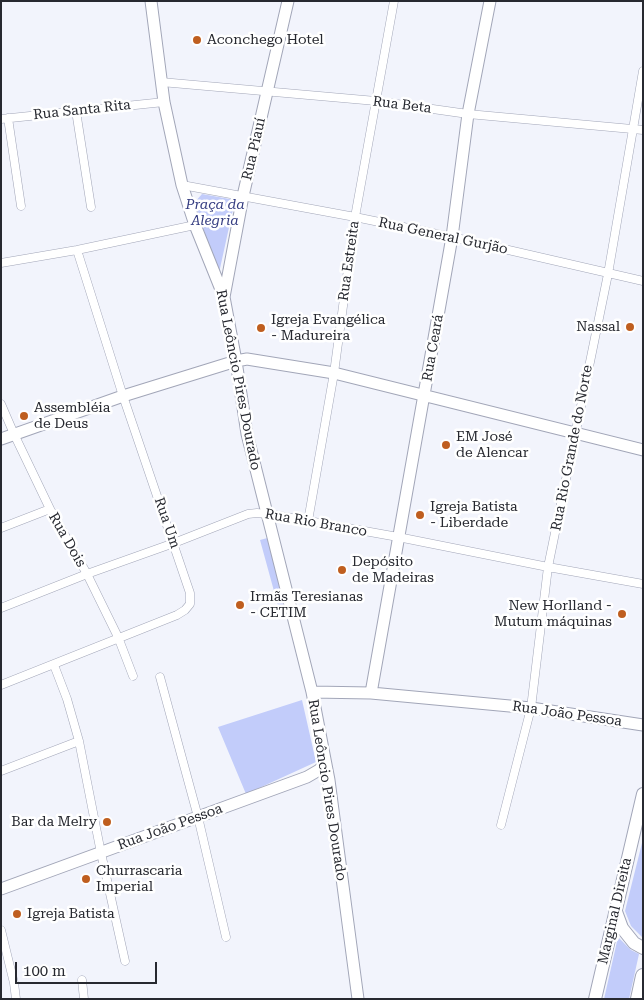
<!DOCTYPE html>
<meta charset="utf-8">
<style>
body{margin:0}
#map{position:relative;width:644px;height:1000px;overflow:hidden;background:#f2f4fc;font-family:"Roboto Serif",serif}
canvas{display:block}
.frame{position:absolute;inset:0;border:2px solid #272930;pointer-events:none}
.scale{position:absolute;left:15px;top:962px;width:142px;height:22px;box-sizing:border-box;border:2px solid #272930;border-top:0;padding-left:6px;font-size:15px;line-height:18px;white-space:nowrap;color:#272930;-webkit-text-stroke:4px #fff;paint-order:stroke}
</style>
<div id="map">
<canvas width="644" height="1000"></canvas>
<div class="frame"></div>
<div class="scale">100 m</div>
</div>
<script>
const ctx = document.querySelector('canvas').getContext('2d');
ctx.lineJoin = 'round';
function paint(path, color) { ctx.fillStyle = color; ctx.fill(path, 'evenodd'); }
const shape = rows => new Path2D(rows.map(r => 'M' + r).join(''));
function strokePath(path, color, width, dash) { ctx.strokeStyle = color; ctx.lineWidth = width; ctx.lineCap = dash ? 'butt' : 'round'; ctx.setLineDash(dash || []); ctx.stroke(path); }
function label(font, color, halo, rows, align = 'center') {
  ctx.font = font + ' "Roboto Serif",serif'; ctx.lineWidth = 5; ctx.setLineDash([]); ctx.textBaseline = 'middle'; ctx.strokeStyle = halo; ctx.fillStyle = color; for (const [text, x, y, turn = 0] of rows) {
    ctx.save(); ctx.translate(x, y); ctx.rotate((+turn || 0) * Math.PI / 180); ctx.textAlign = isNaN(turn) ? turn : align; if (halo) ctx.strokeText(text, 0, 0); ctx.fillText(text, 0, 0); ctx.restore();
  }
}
const green = shape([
 [202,194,235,200,219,273,194,203],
 [271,537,289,610,280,613,260,540],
 [302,700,316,762,246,794,218,727],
 [643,839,643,938,631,926,625,911],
 [618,937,631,950,639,954,629,999,604,999]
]);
const street = shape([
 [161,82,376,101,468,114,643,130],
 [76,111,91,207],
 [8,118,21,206],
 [1,119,164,102],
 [182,185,355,217,452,237,643,281],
 [1,263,77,250,195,225],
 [1,404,14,434,50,509,87,574,118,637,133,676],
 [308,521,334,373,355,217,394,1],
 [1,528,50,509],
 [1,608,87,574,174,543,248,514,257,513,275,515,398,537,548,567,643,584],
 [54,665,67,699,79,741,101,853,125,961],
 [160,677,198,817,226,937],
 [1,685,177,615,185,610,190,604,190,593,123,396,77,250],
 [1,771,79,741],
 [501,825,531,708,548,567,608,274,643,71],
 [1,930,14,983,16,999],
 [82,980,84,999]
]);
const secondary = shape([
 [151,1,164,102,182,185,195,225,224,297,236,361,247,434,312,692,329,780,358,999],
 [224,297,243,196,288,1],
 [1,439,123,396,236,361,247,359,334,373,643,450],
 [312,692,371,693,531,708,643,725],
 [371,693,452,237,468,114,490,1],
 [1,889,307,777,319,770,322,767,324,757]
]);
const primary = shape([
 [615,909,622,928,634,943,643,948],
 [595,999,643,794]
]);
const highway = shape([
 [638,999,643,976]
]);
const markers = [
 [197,40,5,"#bf5e1f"],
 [630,327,5,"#bf5e1f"],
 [261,328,5,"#bf5e1f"],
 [24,416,5,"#bf5e1f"],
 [446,445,5,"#bf5e1f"],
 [420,515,5,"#bf5e1f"],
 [342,570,5,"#bf5e1f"],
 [240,605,5,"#bf5e1f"],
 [622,614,5,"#bf5e1f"],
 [107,822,5,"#bf5e1f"],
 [86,879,5,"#bf5e1f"],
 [17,914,5,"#bf5e1f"]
];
const poiNames = [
 ["Aconchego Hotel",207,40],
 ["Igreja Evangélica",271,320],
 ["- Madureira",271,336],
 ["Nassal",620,327,"right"],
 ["Assembléia",34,408],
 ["de Deus",34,424],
 ["EM José",456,437],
 ["de Alencar",456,453],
 ["Igreja Batista",430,507],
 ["- Liberdade",430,523],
 ["Depósito",352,562],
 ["de Madeiras",352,578],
 ["Irmãs Teresianas",250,597],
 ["- CETIM",250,613],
 ["New Horlland -",612,606,"right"],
 ["Mutum máquinas",612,622,"right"],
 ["Bar da Melry",97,822,"right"],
 ["Churrascaria",96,871],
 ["Imperial",96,887],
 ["Igreja Batista",27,914]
];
const streetNames = [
 ["Rua Beta",402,105,7],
 ["Rua Santa Rita",82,110,-6],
 ["Rua Piauí",254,149,-77],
 ["Rua General Gurjão",443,236,12],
 ["Rua Estreita",349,261,-82],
 ["Rua Ceará",433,348,-80],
 ["Rua Leôncio Pires Dourado",238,380,79],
 ["Rua Rio Grande do Norte",572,448,-79],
 ["Rua Um",167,523,71],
 ["Rua Rio Branco",316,523,10],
 ["Rua Dois",67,540,60],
 ["Rua João Pessoa",567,714,8],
 ["Rua Leôncio Pires Dourado",327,790,81],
 ["Rua João Pessoa",170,827,-20],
 ["Marginal Direita",615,911,-77]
];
const parkNames = [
 ["Praça da",215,205],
 ["Alegria",215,221]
];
paint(green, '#c2ccfa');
strokePath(street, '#a2a6b8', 9);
strokePath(secondary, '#a2a6b8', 13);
strokePath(primary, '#a2a6b8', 14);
strokePath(highway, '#a2a6b8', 16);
strokePath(street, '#fff', 8);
strokePath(secondary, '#fff', 11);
strokePath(primary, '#fff', 12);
strokePath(highway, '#fff', 14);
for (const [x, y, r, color] of markers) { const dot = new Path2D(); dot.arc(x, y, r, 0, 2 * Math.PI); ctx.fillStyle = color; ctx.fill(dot); strokePath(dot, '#fff', 2); }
label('14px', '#272930', '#fff', poiNames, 'left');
label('14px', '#272930', '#fff', streetNames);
label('italic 14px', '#343c81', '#fff', parkNames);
</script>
